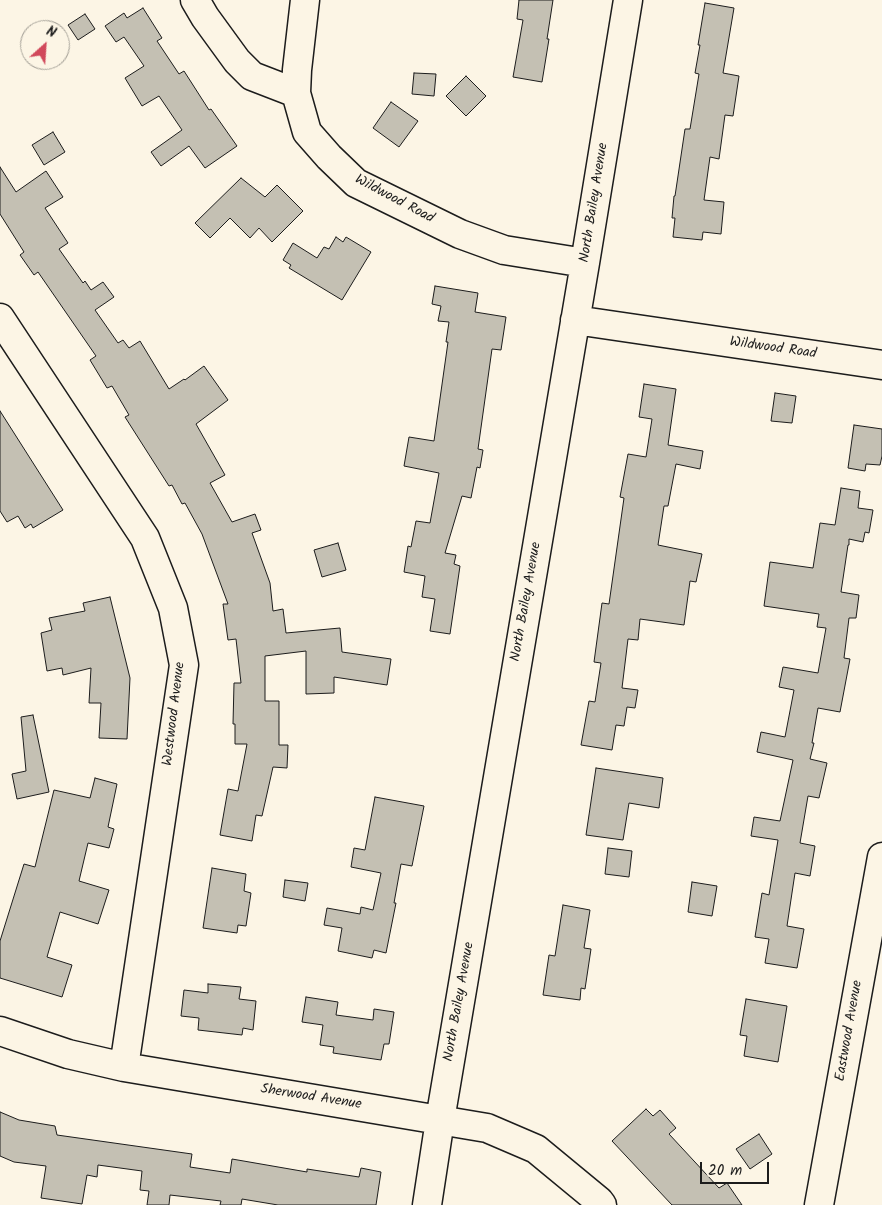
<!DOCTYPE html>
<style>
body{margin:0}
#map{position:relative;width:882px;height:1205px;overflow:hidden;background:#fcf5e5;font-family:Kalam,sans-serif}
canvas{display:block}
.north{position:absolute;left:20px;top:20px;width:50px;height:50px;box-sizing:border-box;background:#fcf5e5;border:1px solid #a29e95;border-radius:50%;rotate:26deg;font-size:14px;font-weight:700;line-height:20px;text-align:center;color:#1c1c1c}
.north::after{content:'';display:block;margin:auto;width:18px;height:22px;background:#d1495b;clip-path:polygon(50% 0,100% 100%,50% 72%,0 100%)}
.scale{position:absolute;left:700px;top:1162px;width:69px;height:22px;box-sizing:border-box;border:2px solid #1c1c1c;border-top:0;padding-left:6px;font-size:15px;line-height:18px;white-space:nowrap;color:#1c1c1c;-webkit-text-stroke:4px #fcf5e5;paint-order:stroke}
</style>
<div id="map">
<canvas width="882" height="1205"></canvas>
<div class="north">N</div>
<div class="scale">20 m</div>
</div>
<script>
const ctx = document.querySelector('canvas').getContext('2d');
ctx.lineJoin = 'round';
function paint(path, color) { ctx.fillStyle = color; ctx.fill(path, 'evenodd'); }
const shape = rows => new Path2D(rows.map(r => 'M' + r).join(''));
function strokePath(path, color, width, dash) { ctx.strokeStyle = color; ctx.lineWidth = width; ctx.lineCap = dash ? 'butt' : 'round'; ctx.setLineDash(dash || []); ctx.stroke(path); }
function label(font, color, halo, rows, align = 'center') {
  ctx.font = font + ' Kalam,sans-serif'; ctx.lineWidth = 4; ctx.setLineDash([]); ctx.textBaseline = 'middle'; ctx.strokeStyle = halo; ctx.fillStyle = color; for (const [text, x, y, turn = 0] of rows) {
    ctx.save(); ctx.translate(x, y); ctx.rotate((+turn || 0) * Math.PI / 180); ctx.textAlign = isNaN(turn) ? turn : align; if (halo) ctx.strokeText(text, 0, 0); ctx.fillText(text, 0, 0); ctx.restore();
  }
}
const building = shape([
 [519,0,553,0,547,39,549,39,542,82,513,77,523,20,517,19,519,0],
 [705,3,734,8,723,73,739,76,733,116,725,115,719,159,710,157,704,200,724,202,721,234,703,232,702,240,673,237,675,218,672,218,674,196,675,196,685,129,690,129,699,74,695,73,700,45,698,45,705,3],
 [143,8,162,38,157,41,179,74,184,71,209,110,211,109,237,146,205,168,189,146,161,166,151,152,182,130,159,96,142,106,125,78,144,66,124,37,116,42,105,26,124,13,127,18,143,8],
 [85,14,95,29,78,40,68,25,85,14],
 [414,73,436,74,434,96,412,94,414,73],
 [466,76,486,96,466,116,446,96,466,76],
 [391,102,418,121,399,147,373,128,391,102],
 [53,132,65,152,44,165,32,145,53,132],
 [0,167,16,192,46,171,63,197,45,208,68,243,59,249,83,283,85,281,91,290,103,282,114,297,95,310,118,343,123,340,129,348,140,341,169,389,184,379,185,380,204,366,228,400,196,424,225,475,210,483,232,522,255,514,261,530,252,533,270,583,273,611,283,609,286,633,340,628,342,652,391,659,387,685,334,677,334,693,306,694,306,651,265,656,265,701,279,701,279,745,288,745,287,768,273,767,262,816,256,815,252,841,220,835,228,789,238,791,247,744,235,744,235,724,233,724,234,683,241,683,236,639,228,640,223,604,228,604,202,534,185,503,182,504,172,485,169,486,125,417,129,415,112,386,107,388,90,360,96,356,38,272,34,275,20,255,24,252,0,214,0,167],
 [241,178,265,197,277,185,303,211,272,242,259,228,250,238,230,218,210,238,195,223,241,178],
 [336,237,343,242,346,237,371,252,342,300,289,268,291,265,283,260,293,243,317,258,324,247,329,249,336,237],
 [435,286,478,293,475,312,506,317,501,350,492,349,478,449,483,450,480,468,477,467,471,498,462,496,445,553,456,555,454,564,460,566,450,634,430,631,435,599,422,597,425,576,404,572,408,546,411,547,416,521,430,523,439,473,404,466,409,437,434,441,448,342,446,342,449,322,438,321,441,306,432,304,435,286],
 [644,384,676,389,668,445,703,451,700,469,676,464,668,506,664,506,658,545,702,554,696,582,690,581,684,625,640,619,638,640,628,639,622,688,638,690,635,708,627,707,624,726,616,725,612,750,581,745,589,701,595,702,601,663,594,662,602,603,609,604,624,498,620,497,628,454,646,457,652,419,639,417,644,384],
 [775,393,796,396,792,423,771,421,775,393],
 [0,411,63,510,33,528,31,524,25,528,18,516,7,522,0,511,0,411],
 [854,425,882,429,882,456,880,465,866,464,865,471,848,468,854,425],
 [841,488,860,491,858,508,873,510,869,533,865,532,863,542,849,539,849,545,848,545,841,592,859,595,856,618,849,618,844,658,850,659,840,712,818,708,812,743,814,743,810,759,827,763,819,798,808,796,800,843,815,846,810,876,795,873,787,926,804,929,797,968,765,963,769,939,755,937,762,893,769,895,778,840,751,836,754,817,780,821,793,760,757,752,761,732,785,737,794,690,779,687,783,667,818,673,826,628,817,627,819,614,764,606,770,562,813,568,820,523,835,525,841,488],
 [338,543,346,570,322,577,314,550,338,543],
 [110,597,130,678,127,739,99,738,101,703,89,703,91,668,63,675,62,668,47,671,41,633,52,630,49,618,85,611,83,603,110,597],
 [33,715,49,792,17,799,12,774,26,771,21,717,33,715],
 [596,768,663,778,659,808,629,803,623,840,586,835,596,768],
 [95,778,117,784,108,827,114,829,109,848,88,843,79,881,109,890,98,924,60,912,47,957,72,965,62,997,0,978,0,941,24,864,35,867,54,790,90,798,95,778],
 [375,797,424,806,412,866,401,864,394,903,396,903,386,953,374,950,372,958,338,951,342,928,324,925,327,908,360,914,361,907,373,910,381,873,351,867,354,848,365,850,375,797],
 [608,848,632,851,629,877,605,874,608,848],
 [212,868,246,874,244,891,251,893,246,926,238,925,237,933,203,928,212,868],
 [285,880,308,883,305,901,283,897,285,880],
 [692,882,717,886,712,916,688,912,692,882],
 [563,905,590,910,584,948,591,949,585,989,581,988,580,1000,543,995,549,955,555,956,563,905],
 [208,984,241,987,239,999,256,1001,253,1030,243,1028,242,1035,198,1030,199,1018,181,1016,184,990,208,993,208,984],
 [306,997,338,1002,336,1015,373,1020,374,1009,394,1012,389,1044,384,1044,381,1060,333,1053,334,1047,320,1045,323,1025,302,1022,306,997],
 [746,999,787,1006,778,1062,744,1056,747,1036,740,1035,746,999],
 [646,1109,653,1116,660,1110,676,1128,669,1134,719,1188,727,1183,742,1205,672,1205,612,1141,646,1109],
 [0,1112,19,1120,55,1126,57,1135,192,1154,190,1167,230,1173,232,1159,307,1172,307,1169,359,1177,361,1168,381,1172,376,1205,278,1205,242,1199,241,1205,220,1205,221,1201,170,1195,169,1205,147,1205,149,1191,140,1190,142,1171,98,1165,97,1177,87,1175,82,1204,41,1198,46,1166,14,1162,0,1156,0,1112],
 [759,1134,772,1154,750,1169,736,1149,759,1134]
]);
const minor = shape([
 [195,0,205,17,237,61,252,76,296,93,307,132,329,157,356,183,460,234,504,250,585,263],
 [296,93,297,70,305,0],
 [0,318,145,538,173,608,184,665,124,1067],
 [575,320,882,365],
 [0,1031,68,1054,124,1067,487,1128,536,1149,599,1201,602,1205],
 [427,1205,440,1120,585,263,628,0],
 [819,1205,882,857]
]);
const streetNames = [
 ["Wildwood Road",394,200,28],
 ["North Bailey Avenue",595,203,-81],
 ["Wildwood Road",773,349,8],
 ["North Bailey Avenue",527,602,-80],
 ["Westwood Avenue",175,714,-83],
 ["North Bailey Avenue",460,1002,-80],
 ["Eastwood Avenue",850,1031,-80],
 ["Sherwood Avenue",311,1098,9]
];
paint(building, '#c4c0b3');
strokePath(building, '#1c1c1c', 1);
strokePath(minor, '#1c1c1c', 31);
strokePath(minor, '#fcf5e5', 28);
label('14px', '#1c1c1c', '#fcf5e5', streetNames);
</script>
